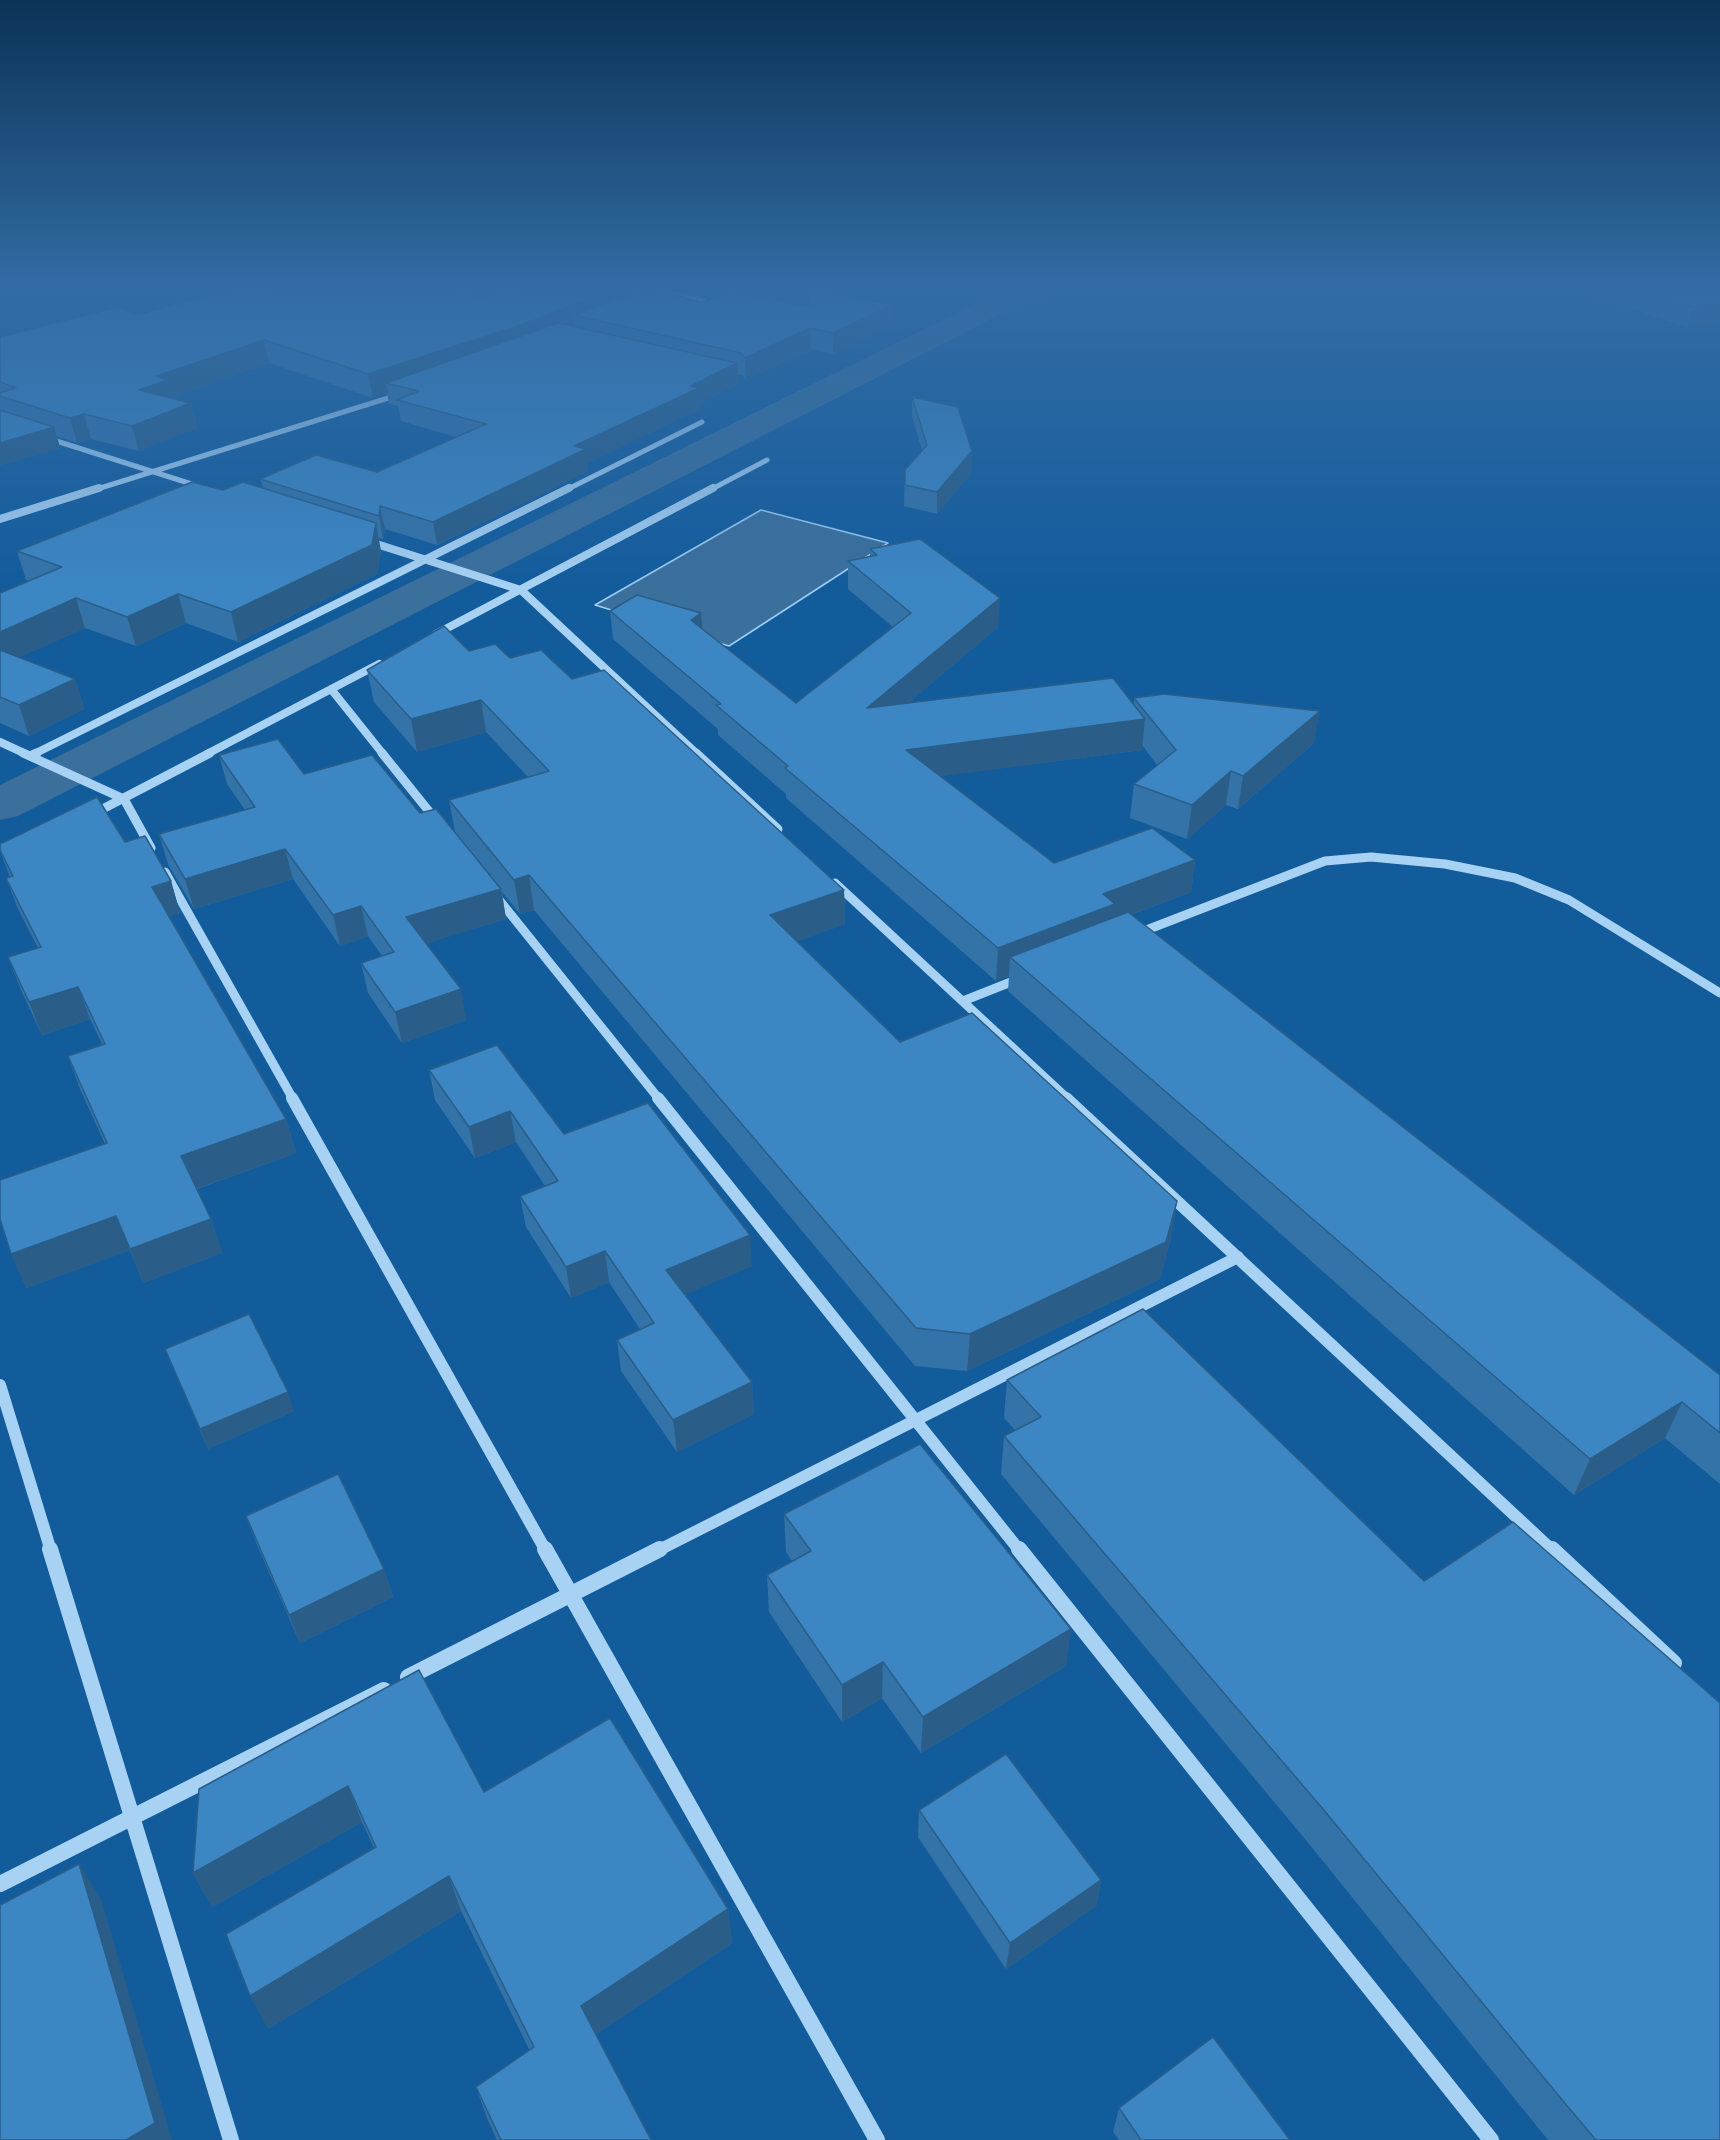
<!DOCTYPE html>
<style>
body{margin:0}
canvas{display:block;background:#135c9c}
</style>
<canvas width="1720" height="2140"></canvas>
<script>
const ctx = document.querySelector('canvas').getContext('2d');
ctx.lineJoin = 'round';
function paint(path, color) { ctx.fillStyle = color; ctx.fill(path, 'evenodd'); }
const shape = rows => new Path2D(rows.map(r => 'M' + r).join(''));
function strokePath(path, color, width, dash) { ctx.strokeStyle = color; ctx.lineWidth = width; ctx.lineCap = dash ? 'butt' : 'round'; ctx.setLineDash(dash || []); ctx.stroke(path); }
const water = shape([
 [761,510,888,543,729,646,595,605,761,510]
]);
const river = shape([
 [1021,287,1061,287,1057,293,1001,314,18,816,0,820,0,785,979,302,1021,287]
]);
const minorFar4 = shape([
 [637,287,718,304],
 [47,438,201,487],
 [94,490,401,394],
 [566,490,702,422],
 [710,490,767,460]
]);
const minorFar3 = shape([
 [0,519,99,488],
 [367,541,521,590,697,754],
 [436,634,713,488],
 [331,689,383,754],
 [0,742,26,754],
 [34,754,569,488],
 [207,754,379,664]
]);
const minorFar2 = shape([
 [23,753,124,799,151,848],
 [382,753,436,820],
 [696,753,778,829],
 [30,756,37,753],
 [93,814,210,753],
 [165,872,293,1099],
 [835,883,1068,1099],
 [496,896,659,1099],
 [1136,934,1325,861,1371,857,1445,864,1515,878,1569,900,1720,993],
 [963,1001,1021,978]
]);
const minorFar1 = shape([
 [292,1098,546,1551],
 [658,1098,1020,1551],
 [1066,1098,1553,1551],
 [0,1385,51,1551],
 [657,1551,1238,1257]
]);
const minor = shape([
 [50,1549,231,2140],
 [545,1549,877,2140],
 [1019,1549,1491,2140],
 [1552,1549,1674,1663],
 [408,1677,660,1549],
 [0,1884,384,1690]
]);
const wall = shape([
 [746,287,805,287,893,326,833,354,811,349,746,380,742,375,737,374,738,384,700,403,700,409,587,463,588,471,437,545,385,529,383,539,378,538,381,551,377,574,238,642,186,623,136,646,85,628,19,657,75,679,84,709,29,736,0,723,0,593,29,581,26,580,17,551,223,490,263,488,260,479,377,472,456,437,401,421,398,406,389,404,387,393,373,398,269,363,173,397,173,399,191,403,197,428,139,451,91,439,77,443,57,436,60,448,0,465,0,337,138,315,480,296,609,291,610,302,701,303,747,294],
 [1568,287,1720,287,1720,322,1687,328],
 [912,397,972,472,937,514,904,506,905,470,922,450,912,417],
 [870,549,998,627,908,703,1134,704,1134,698,1314,743,1238,809,1226,805,1187,839,1130,818,1134,784,1157,765,1142,745,1142,750,940,776,1054,863,1195,860,1191,892,1130,915,1720,1375,1720,1484,1665,1438,1574,1495,1008,991,1009,976,996,981,786,798,786,794,718,735,718,729,613,639,610,611,701,613,702,628,796,703,893,627,848,589,848,561,870,557],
 [469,651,510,658,572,679,844,890,845,924,797,941,900,1042,1171,1238,1160,1279,967,1371,915,1366,534,910,520,914,502,892,506,919,426,943,466,1020,402,1043,368,993,361,963,382,956,368,936,340,946,293,879,194,909,168,864,159,834,245,810,227,784,219,755,304,774,420,813,455,832,449,800,528,777,486,732,417,752,374,702,367,670],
 [125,842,171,881,180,913,169,916,286,1119,296,1153,197,1189,211,1219,222,1253,143,1283,130,1250,26,1288,105,1144,80,1089,68,1056,102,1044,90,1019,42,1035,21,990,8,957,38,948,18,909,6,878,10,877,0,851,0,844],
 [429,1070,564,1134,752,1266,685,1294,752,1382,754,1414,677,1452,621,1371,617,1340,640,1329,609,1282,571,1298,526,1227,520,1196,545,1186,516,1142,475,1158,435,1100],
 [165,1349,294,1411,208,1449],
 [1007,1380,1720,2140,1548,2140,1310,1845,1001,1474,1004,1436,1015,1430,1004,1418],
 [784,1514,1066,1666,921,1753,882,1698,842,1722,769,1612,767,1575,792,1561,786,1552],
 [246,1516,384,1569,393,1597,300,1643,257,1545],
 [199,1789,484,1792,728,1909,732,1943,595,2035,651,2140,497,2140,487,2118,476,2087,530,2051,461,1911,268,2029,374,1848,362,1822,212,1907,193,1873],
 [919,1810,1101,1880,1096,1906,1006,1969,918,1837],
 [1119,2108,1290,2140,1119,2140,1113,2132]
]);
const shadedWall = shape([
 [609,291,611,312,574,315,575,327,386,383,388,393,373,398,368,374],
 [1720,301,1720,322,1687,328,1694,307],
 [893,305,893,326,833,354,833,333],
 [810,328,811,349,746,380,745,358],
 [264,340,269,363,173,397,174,404,139,390,156,376],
 [737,363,738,384,700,403,700,409,587,463,588,471,437,545,433,522,574,446],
 [191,403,197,428,139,451,132,426],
 [84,414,91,439,77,443,70,418],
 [54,427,60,448,0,465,0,443],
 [972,451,972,472,937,514,937,492],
 [380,506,385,529,383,539,379,516],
 [376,523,381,551,377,574,238,642,231,612],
 [178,594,186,623,136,646,127,617],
 [76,598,85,628,0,666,0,632],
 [1000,598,998,627,867,738,867,708],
 [701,613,703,642,691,620],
 [75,679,84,709,29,736,19,705],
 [481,700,486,732,417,752,411,719],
 [1320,711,1314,743,1238,809,1243,776],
 [1145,719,1142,750,905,781,906,750],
 [1231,771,1226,805,1187,839,1192,805],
 [285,849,293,879,194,909,185,879],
 [1195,860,1191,892,1113,921,1010,957,1009,976,996,981,998,948,1103,894],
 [529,875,534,910,520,914,514,880],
 [171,881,180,913,162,918,152,887],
 [501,889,506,919,412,948,406,917],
 [844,890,845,924,772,950,770,915],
 [361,906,368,936,340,946,333,915],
 [78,987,90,1019,42,1035,29,1002],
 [461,989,466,1020,402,1043,395,1012],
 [510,1111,516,1142,475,1158,469,1127],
 [286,1119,296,1153,193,1190,181,1156],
 [1177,1201,1171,1238,1160,1279,967,1371,970,1334],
 [116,1216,130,1250,26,1288,11,1254],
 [211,1219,222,1253,143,1283,130,1249],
 [750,1235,752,1266,670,1301,666,1270],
 [605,1251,609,1282,571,1298,566,1267],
 [752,1382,754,1414,677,1452,673,1420],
 [288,1392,294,1411,208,1449,200,1429],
 [1682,1402,1665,1438,1574,1495,1590,1459],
 [384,1569,393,1597,300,1643,289,1615],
 [1071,1629,1066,1666,921,1753,923,1717],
 [883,1662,882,1698,842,1722,842,1685],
 [348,1786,362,1822,212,1907,193,1873],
 [79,1864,101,1899,172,2140,126,2140],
 [449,1876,461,1911,268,2029,250,1996],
 [1101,1880,1096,1906,1006,1969,1010,1943],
 [728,1909,732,1943,589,2039,581,2006]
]);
const building = shape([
 [272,287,454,287,480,296,517,287,598,287,609,291,521,325,368,374,264,340,156,376,168,380,139,390,191,403,132,426,84,414,70,418,0,396,0,393,16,388,0,382,0,337,118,307,138,315,205,296,272,287],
 [759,287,805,287,893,305,833,333,810,328,745,358,741,353,574,315,642,290,650,291,656,288,701,303,730,291,805,306,810,304,810,299,807,296,759,287],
 [1635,287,1720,287,1720,301,1694,307,1635,287],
 [558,323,737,363,691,386,699,388,574,446,586,449,433,522,380,506,379,516,260,479,316,455,377,472,486,424,397,400,419,391,386,383,558,323],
 [912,397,958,407,972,451,937,492,905,485,905,470,927,445,912,397],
 [0,410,54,427,0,443,0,410],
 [192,482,223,490,243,482,376,523,372,545,231,612,178,594,127,617,76,598,0,632,0,593,62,567,17,551,192,482],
 [920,539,1000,598,867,708,1113,678,1145,719,906,750,1054,863,1152,828,1195,860,1103,894,1115,904,998,948,785,768,788,766,716,705,721,704,610,611,637,595,701,613,691,620,796,703,911,613,848,561,877,555,870,549,920,539],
 [444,626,469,651,495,644,510,658,541,650,572,679,604,670,844,890,770,915,900,1042,972,1013,1177,1201,1166,1242,970,1334,916,1328,529,875,514,880,449,800,549,771,481,700,411,719,367,670,444,626],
 [0,650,75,679,19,705,0,697,0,650],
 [1164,694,1320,711,1243,776,1231,771,1192,805,1134,784,1176,750,1134,698,1164,694],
 [278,739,304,774,372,755,420,813,436,809,501,889,406,917,461,989,395,1012,361,963,394,952,361,906,333,915,285,849,185,879,159,834,255,807,219,755,278,739],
 [97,797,125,842,145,836,171,881,152,887,286,1119,181,1156,211,1219,130,1249,116,1216,11,1254,0,1219,0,1180,107,1143,68,1056,105,1044,78,987,29,1002,8,957,41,947,6,878,13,876,0,850,0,844,97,797],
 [1128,912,1720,1375,1720,1433,1682,1402,1590,1459,1010,957,1128,912],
 [497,1045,564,1134,648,1103,750,1235,666,1270,752,1382,673,1420,617,1340,654,1323,605,1251,566,1267,520,1196,558,1181,510,1111,469,1127,429,1070,497,1045],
 [1143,1309,1424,1581,1513,1522,1720,1703,1720,2140,1596,2140,1558,2095,1323,1809,1004,1436,1041,1417,1007,1380,1143,1309],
 [249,1314,288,1392,200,1429,165,1349,249,1314],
 [920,1444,1071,1629,923,1717,883,1662,842,1685,767,1575,811,1551,784,1514,920,1444],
 [338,1474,384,1569,289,1615,246,1516,338,1474],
 [419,1670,484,1792,610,1718,728,1909,581,2006,651,2140,501,2140,476,2087,534,2047,449,1876,250,1996,226,1934,376,1847,348,1786,193,1873,199,1789,419,1670],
 [1006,1754,1101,1880,1010,1943,919,1810,1006,1754],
 [79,1864,155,2123,126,2140,0,2140,0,1905,79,1864],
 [1213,2037,1290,2140,1141,2140,1119,2108,1213,2037]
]);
paint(water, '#3b6f9c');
strokePath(water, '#9acef7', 1.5);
paint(river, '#3b6f9c');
strokePath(minorFar4, '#a8d2f4', 5);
strokePath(minorFar3, '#a8d2f4', 8);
strokePath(minorFar2, '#a8d2f4', 9);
strokePath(minorFar1, '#a8d2f4', 12);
strokePath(minor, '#a8d2f4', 16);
paint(wall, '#3473a8');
paint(shadedWall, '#2a5e88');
paint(building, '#3c86c3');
strokePath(building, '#2a5e88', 1.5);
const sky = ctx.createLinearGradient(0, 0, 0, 586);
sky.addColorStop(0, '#0a3356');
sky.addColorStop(0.49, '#336ca4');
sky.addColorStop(1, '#336ca400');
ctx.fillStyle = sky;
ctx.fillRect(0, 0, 1720, 586);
</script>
